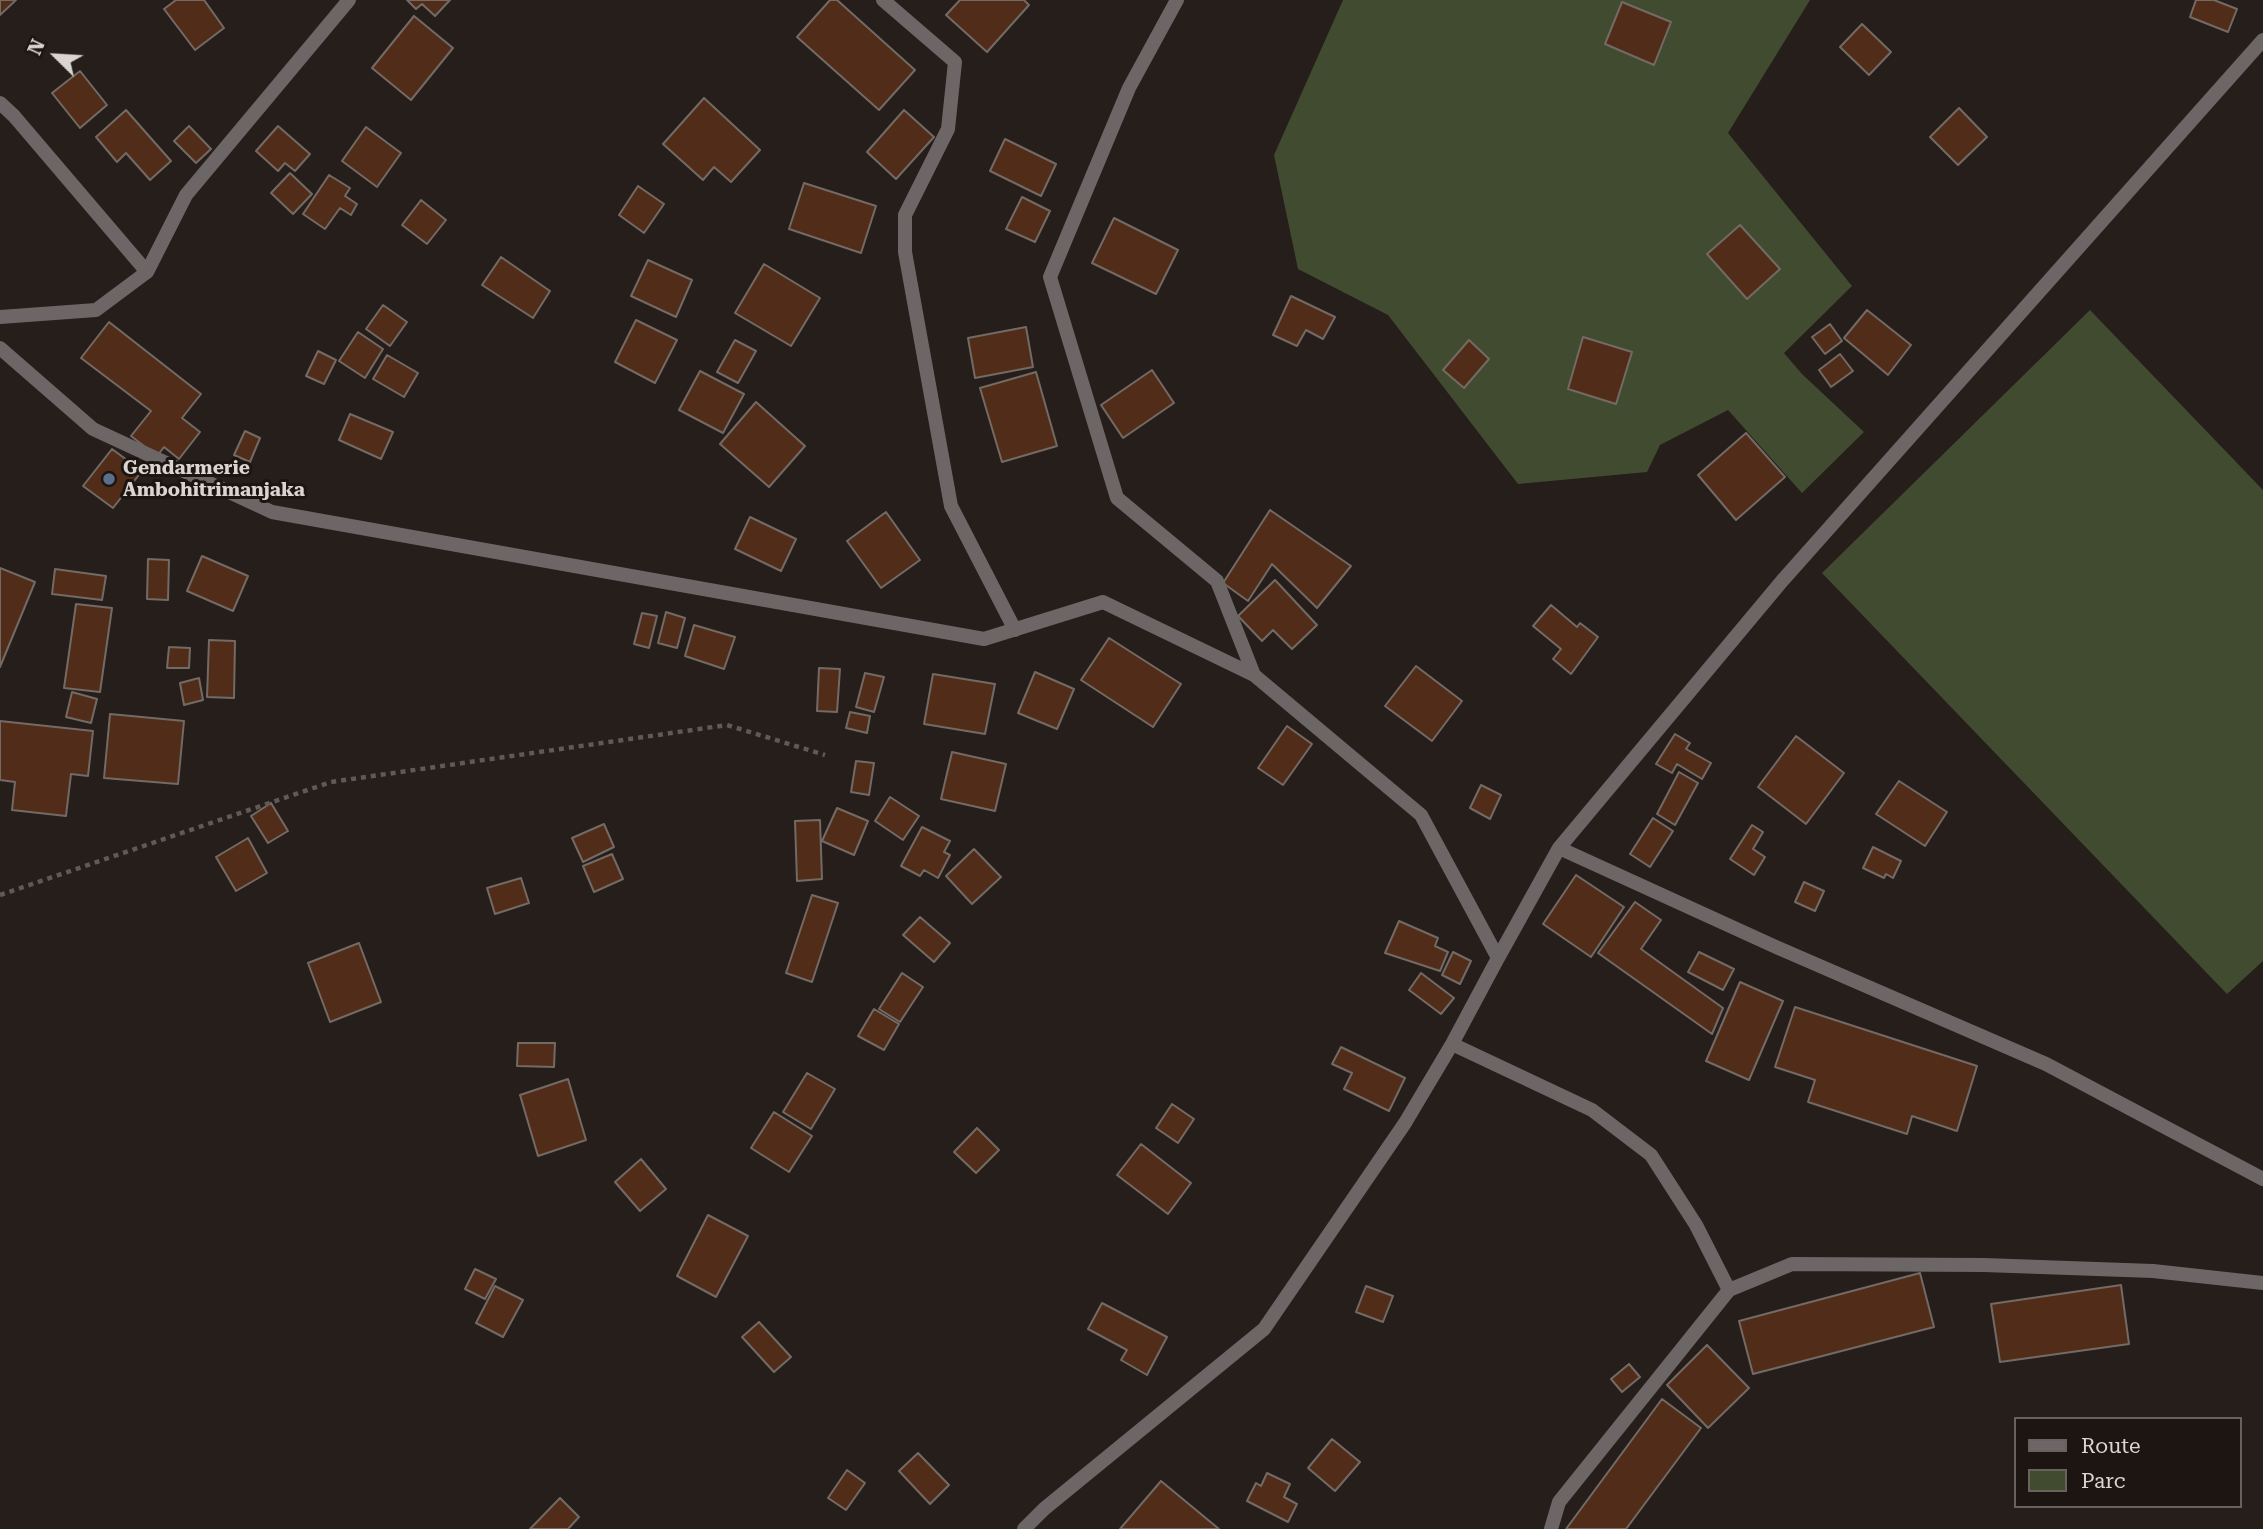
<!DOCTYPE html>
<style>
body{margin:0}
#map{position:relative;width:2263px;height:1529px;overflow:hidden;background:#251e1a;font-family:"Roboto Serif",serif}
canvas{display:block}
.legend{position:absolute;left:2014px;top:1417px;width:228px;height:91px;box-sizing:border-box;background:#1c1511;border:2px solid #68625e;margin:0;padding:9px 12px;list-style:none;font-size:21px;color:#dad5d2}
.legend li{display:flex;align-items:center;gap:14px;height:35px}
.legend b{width:35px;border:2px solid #68625e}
.north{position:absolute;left:21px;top:21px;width:70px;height:70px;-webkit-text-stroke:5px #1c1511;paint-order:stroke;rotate:294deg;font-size:19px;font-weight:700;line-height:28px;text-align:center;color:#dad5d2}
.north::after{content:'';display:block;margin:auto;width:24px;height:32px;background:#dad5d2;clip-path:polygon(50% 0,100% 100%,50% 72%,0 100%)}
</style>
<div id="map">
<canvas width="2263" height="1529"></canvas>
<ul class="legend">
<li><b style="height:9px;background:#6c6766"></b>Route</li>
<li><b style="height:19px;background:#414b2f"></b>Parc</li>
</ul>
<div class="north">N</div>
</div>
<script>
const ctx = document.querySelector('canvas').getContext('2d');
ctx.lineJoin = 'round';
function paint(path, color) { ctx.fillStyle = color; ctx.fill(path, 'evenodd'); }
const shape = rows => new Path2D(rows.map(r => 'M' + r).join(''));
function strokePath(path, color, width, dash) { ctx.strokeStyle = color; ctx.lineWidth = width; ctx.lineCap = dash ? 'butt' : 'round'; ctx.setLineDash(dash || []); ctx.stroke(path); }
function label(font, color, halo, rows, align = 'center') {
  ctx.font = font + ' "Roboto Serif",serif'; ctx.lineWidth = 6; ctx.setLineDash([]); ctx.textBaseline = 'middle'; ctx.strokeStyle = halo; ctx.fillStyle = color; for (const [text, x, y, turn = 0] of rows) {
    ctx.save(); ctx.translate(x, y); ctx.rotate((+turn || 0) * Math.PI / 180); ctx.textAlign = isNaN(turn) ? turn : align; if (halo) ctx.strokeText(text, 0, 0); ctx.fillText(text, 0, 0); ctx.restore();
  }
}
const green = shape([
 [1343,0,1810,0,1728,133,1852,286,1784,353,1802,374,1864,432,1802,493,1728,410,1660,445,1647,472,1518,484,1388,315,1298,269,1274,155],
 [2090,310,2263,490,2263,961,2227,994,1822,573]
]);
const building = shape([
 [0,0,16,0,0,15,0,0],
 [176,0,204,0,224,28,195,50,164,9,176,0],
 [407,0,450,0,435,16,422,4,416,9,407,0],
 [830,0,837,0,915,70,879,110,797,37,830,0],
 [960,0,1024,0,1029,5,987,52,946,15,960,0],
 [2196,0,2214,0,2237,9,2228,32,2190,17,2196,0],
 [1622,2,1671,22,1654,65,1605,44,1622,2],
 [414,16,453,48,411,100,372,68,414,16],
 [1862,24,1891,52,1869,75,1840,47,1862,24],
 [80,71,107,105,80,128,52,93,80,71],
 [704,98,760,150,731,182,714,167,703,180,663,144,704,98],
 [1959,108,1987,137,1958,165,1930,137,1959,108],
 [126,110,171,161,150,180,126,153,117,162,96,137,126,110],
 [904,110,934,137,896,179,867,152,904,110],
 [189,126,211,149,196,163,174,141,189,126],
 [278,126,310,154,295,171,285,163,278,171,256,151,278,126],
 [366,127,401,153,377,187,342,161,366,127],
 [1005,139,1056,164,1041,196,990,171,1005,139],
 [290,173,312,194,293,214,271,193,290,173],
 [329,175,350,188,345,196,357,204,351,215,340,208,325,229,303,214,329,175],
 [804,183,876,206,861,253,789,229,804,183],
 [638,186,664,204,644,233,619,215,638,186],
 [1022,197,1050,211,1035,242,1006,229,1022,197],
 [421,200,446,220,427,244,402,225,421,200],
 [1114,218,1178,250,1156,294,1092,263,1114,218],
 [1740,225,1780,269,1747,299,1707,254,1740,225],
 [501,257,550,291,533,318,482,285,501,257],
 [648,260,692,280,676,317,631,296,648,260],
 [764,264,820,298,791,346,735,313,764,264],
 [1291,296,1335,317,1323,339,1306,330,1297,346,1273,335,1291,296],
 [383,305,407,322,390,346,366,329,383,305],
 [1867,310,1911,345,1888,375,1844,338,1867,310],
 [636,320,677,340,655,383,615,362,636,320],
 [109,322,201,394,182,418,200,432,179,459,164,447,157,456,131,436,151,411,81,358,109,322],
 [1830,324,1842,341,1825,354,1812,337,1830,324],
 [1026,327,1033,367,975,378,968,338,1026,327],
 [358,332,383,349,365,378,339,361,358,332],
 [1583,337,1632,352,1616,404,1568,389,1583,337],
 [735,340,756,351,738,383,717,372,735,340],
 [1469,340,1489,359,1464,388,1443,370,1469,340],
 [318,351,336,360,324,384,306,376,318,351],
 [1840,354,1853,371,1831,387,1819,370,1840,354],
 [387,355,418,373,404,397,373,379,387,355],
 [1152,370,1174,403,1123,438,1101,405,1152,370],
 [700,371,744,394,723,433,679,410,700,371],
 [1036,372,1057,446,1002,462,980,388,1036,372],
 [756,402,805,446,769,487,720,444,756,402],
 [350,414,393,432,381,459,339,440,350,414],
 [245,431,260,438,250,462,234,455,245,431],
 [1746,433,1785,477,1736,520,1698,475,1746,433],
 [112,449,142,471,113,508,83,486,112,449],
 [1270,510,1351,566,1317,608,1272,564,1248,601,1223,583,1270,510],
 [886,512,920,560,881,588,847,541,886,512],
 [750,517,796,539,781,571,735,549,750,517],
 [202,556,248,576,233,611,187,591,202,556],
 [148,559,169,560,168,600,147,599,148,559],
 [0,568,35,582,0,667,0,568],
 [55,569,106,576,102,600,52,594,55,569],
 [1275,580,1317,625,1292,649,1273,630,1262,641,1238,616,1275,580],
 [76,604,112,608,100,692,64,688,76,604],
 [1551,605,1577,627,1580,623,1598,637,1571,674,1553,659,1561,649,1533,626,1551,605],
 [666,612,685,618,677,648,658,643,666,612],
 [642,613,657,616,649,648,634,644,642,613],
 [694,625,735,637,724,669,685,656,694,625],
 [1109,638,1181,684,1153,727,1081,680,1109,638],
 [209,640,235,641,234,698,207,697,209,640],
 [169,647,190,648,189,668,167,668,169,647],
 [1416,666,1462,701,1432,741,1385,706,1416,666],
 [819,668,840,669,837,712,817,711,819,668],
 [1035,672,1074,689,1057,729,1018,713,1035,672],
 [865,673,884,677,874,712,856,707,865,673],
 [933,674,995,684,985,734,924,724,933,674],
 [199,678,203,700,184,705,180,683,199,678],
 [72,692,97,699,91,723,66,717,72,692],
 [850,712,870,716,867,733,846,728,850,712],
 [110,714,184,721,178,784,104,778,110,714],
 [0,721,93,731,88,776,71,774,66,816,12,810,15,782,0,780,0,721],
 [1287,726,1312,744,1283,785,1258,768,1287,726],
 [1675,734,1690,743,1686,749,1711,763,1702,779,1677,764,1672,773,1656,764,1675,734],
 [1796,736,1844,773,1806,824,1758,787,1796,736],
 [952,752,1006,764,995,811,941,799,952,752],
 [856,761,874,763,869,795,851,792,856,761],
 [1679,772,1698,783,1675,825,1657,814,1679,772],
 [1899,781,1947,812,1925,846,1876,814,1899,781],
 [1481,785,1501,795,1490,819,1470,808,1481,785],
 [890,797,919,816,903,840,875,821,890,797],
 [271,803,288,831,268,843,251,816,271,803],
 [837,808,868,821,854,855,822,841,837,808],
 [1653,818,1673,831,1650,867,1630,854,1653,818],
 [820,820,822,879,797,881,795,821,820,820],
 [604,824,614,847,583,862,572,838,604,824],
 [1752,825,1763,832,1753,849,1765,857,1754,875,1730,859,1752,825],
 [922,827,950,841,944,852,950,855,938,878,924,870,920,876,901,866,922,827],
 [248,838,267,873,236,891,216,857,248,838],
 [1873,847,1901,861,1893,878,1886,874,1884,878,1863,868,1873,847],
 [974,849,1001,877,972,904,946,876,974,849],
 [612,854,623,879,594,892,583,866,612,854],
 [1576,875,1624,907,1591,957,1543,924,1576,875],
 [521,878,529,903,495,914,487,888,521,878],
 [1804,882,1824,891,1815,911,1795,902,1804,882],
 [812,895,838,903,812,982,786,973,812,895],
 [1635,902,1661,920,1641,949,1723,1008,1712,1034,1598,953,1635,902],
 [920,917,950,943,934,962,903,935,920,917],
 [1399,921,1438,938,1435,946,1448,952,1440,971,1385,953,1399,921],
 [359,943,381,1002,330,1022,308,963,359,943],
 [1453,952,1471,961,1460,984,1442,975,1453,952],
 [1699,952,1734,969,1723,990,1688,972,1699,952],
 [902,973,923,987,900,1022,879,1009,902,973],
 [1421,973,1454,998,1441,1014,1409,990,1421,973],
 [1740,982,1783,1001,1749,1080,1706,1061,1740,982],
 [1795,1007,1977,1066,1957,1131,1912,1116,1907,1134,1808,1102,1815,1080,1775,1067,1795,1007],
 [874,1009,899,1024,884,1050,858,1036,874,1009],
 [518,1043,555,1043,554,1067,517,1066,518,1043],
 [1341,1047,1405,1078,1389,1111,1344,1089,1352,1073,1332,1064,1341,1047],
 [807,1073,835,1089,811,1129,783,1112,807,1073],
 [568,1079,586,1140,538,1156,520,1095,568,1079],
 [1172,1104,1194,1119,1178,1143,1156,1128,1172,1104],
 [774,1112,812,1136,789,1172,751,1148,774,1112],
 [977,1128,999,1150,976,1173,954,1152,977,1128],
 [1141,1144,1191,1183,1168,1214,1117,1175,1141,1144],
 [641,1159,666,1189,640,1211,615,1182,641,1159],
 [708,1215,748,1236,716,1297,677,1276,708,1215],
 [475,1269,496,1279,485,1299,465,1289,475,1269],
 [1920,1273,1934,1327,1753,1374,1739,1321,1920,1273],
 [2121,1285,2129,1344,2000,1362,1991,1304,2121,1285],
 [495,1286,523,1300,503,1337,476,1323,495,1286],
 [1366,1286,1393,1296,1383,1322,1356,1312,1366,1286],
 [1102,1303,1167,1337,1147,1375,1121,1360,1127,1350,1088,1329,1102,1303],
 [759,1322,791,1357,774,1372,742,1337,759,1322],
 [1707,1345,1749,1388,1708,1428,1667,1385,1707,1345],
 [1629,1364,1640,1377,1622,1392,1611,1379,1629,1364],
 [1662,1399,1701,1428,1626,1529,1566,1529,1662,1399],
 [1332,1439,1360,1462,1335,1491,1308,1468,1332,1439],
 [918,1453,949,1485,930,1504,899,1471,918,1453],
 [847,1470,865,1483,846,1510,828,1498,847,1470],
 [1267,1473,1290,1484,1284,1497,1297,1504,1288,1522,1247,1501,1256,1483,1261,1486,1267,1473],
 [1161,1481,1219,1529,1120,1529,1161,1481],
 [560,1498,579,1517,568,1529,530,1529,560,1498]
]);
const path = shape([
 [0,895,331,782,727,725,825,755]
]);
const minor = shape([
 [883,0,955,62,948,129,905,215,905,252,951,506,1015,630],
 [0,103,14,116,147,272],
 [0,317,96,310,147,272,186,195,349,0],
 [0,348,93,429,272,512,984,639,1103,602,1254,675],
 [1559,848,1776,947,2046,1064,2263,1179],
 [1498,958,1559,848,1782,581,2263,40],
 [1452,1044,1592,1110,1651,1155,1696,1225,1729,1290],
 [1024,1529,1044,1509,1264,1329,1405,1123,1452,1044,1498,958,1421,815,1254,675,1217,581,1117,498,1050,277,1129,88,1177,0],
 [1551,1529,1559,1502,1729,1290,1792,1264,1984,1265,2153,1271,2263,1283]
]);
const markers = [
 [109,479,7,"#5c6f8a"]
];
const poiNames = [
 ["Gendarmerie",123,468],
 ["Ambohitrimanjaka",123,490]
];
paint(green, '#414b2f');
paint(building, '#512d19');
strokePath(building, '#736a65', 2);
strokePath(path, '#605956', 4.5, [5, 5]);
strokePath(minor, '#6c6766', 14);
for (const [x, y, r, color] of markers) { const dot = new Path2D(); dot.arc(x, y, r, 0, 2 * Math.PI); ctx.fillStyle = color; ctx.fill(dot); strokePath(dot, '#1c1511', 2.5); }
label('bold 19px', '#dad5d2', '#1c1511', poiNames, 'left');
</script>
